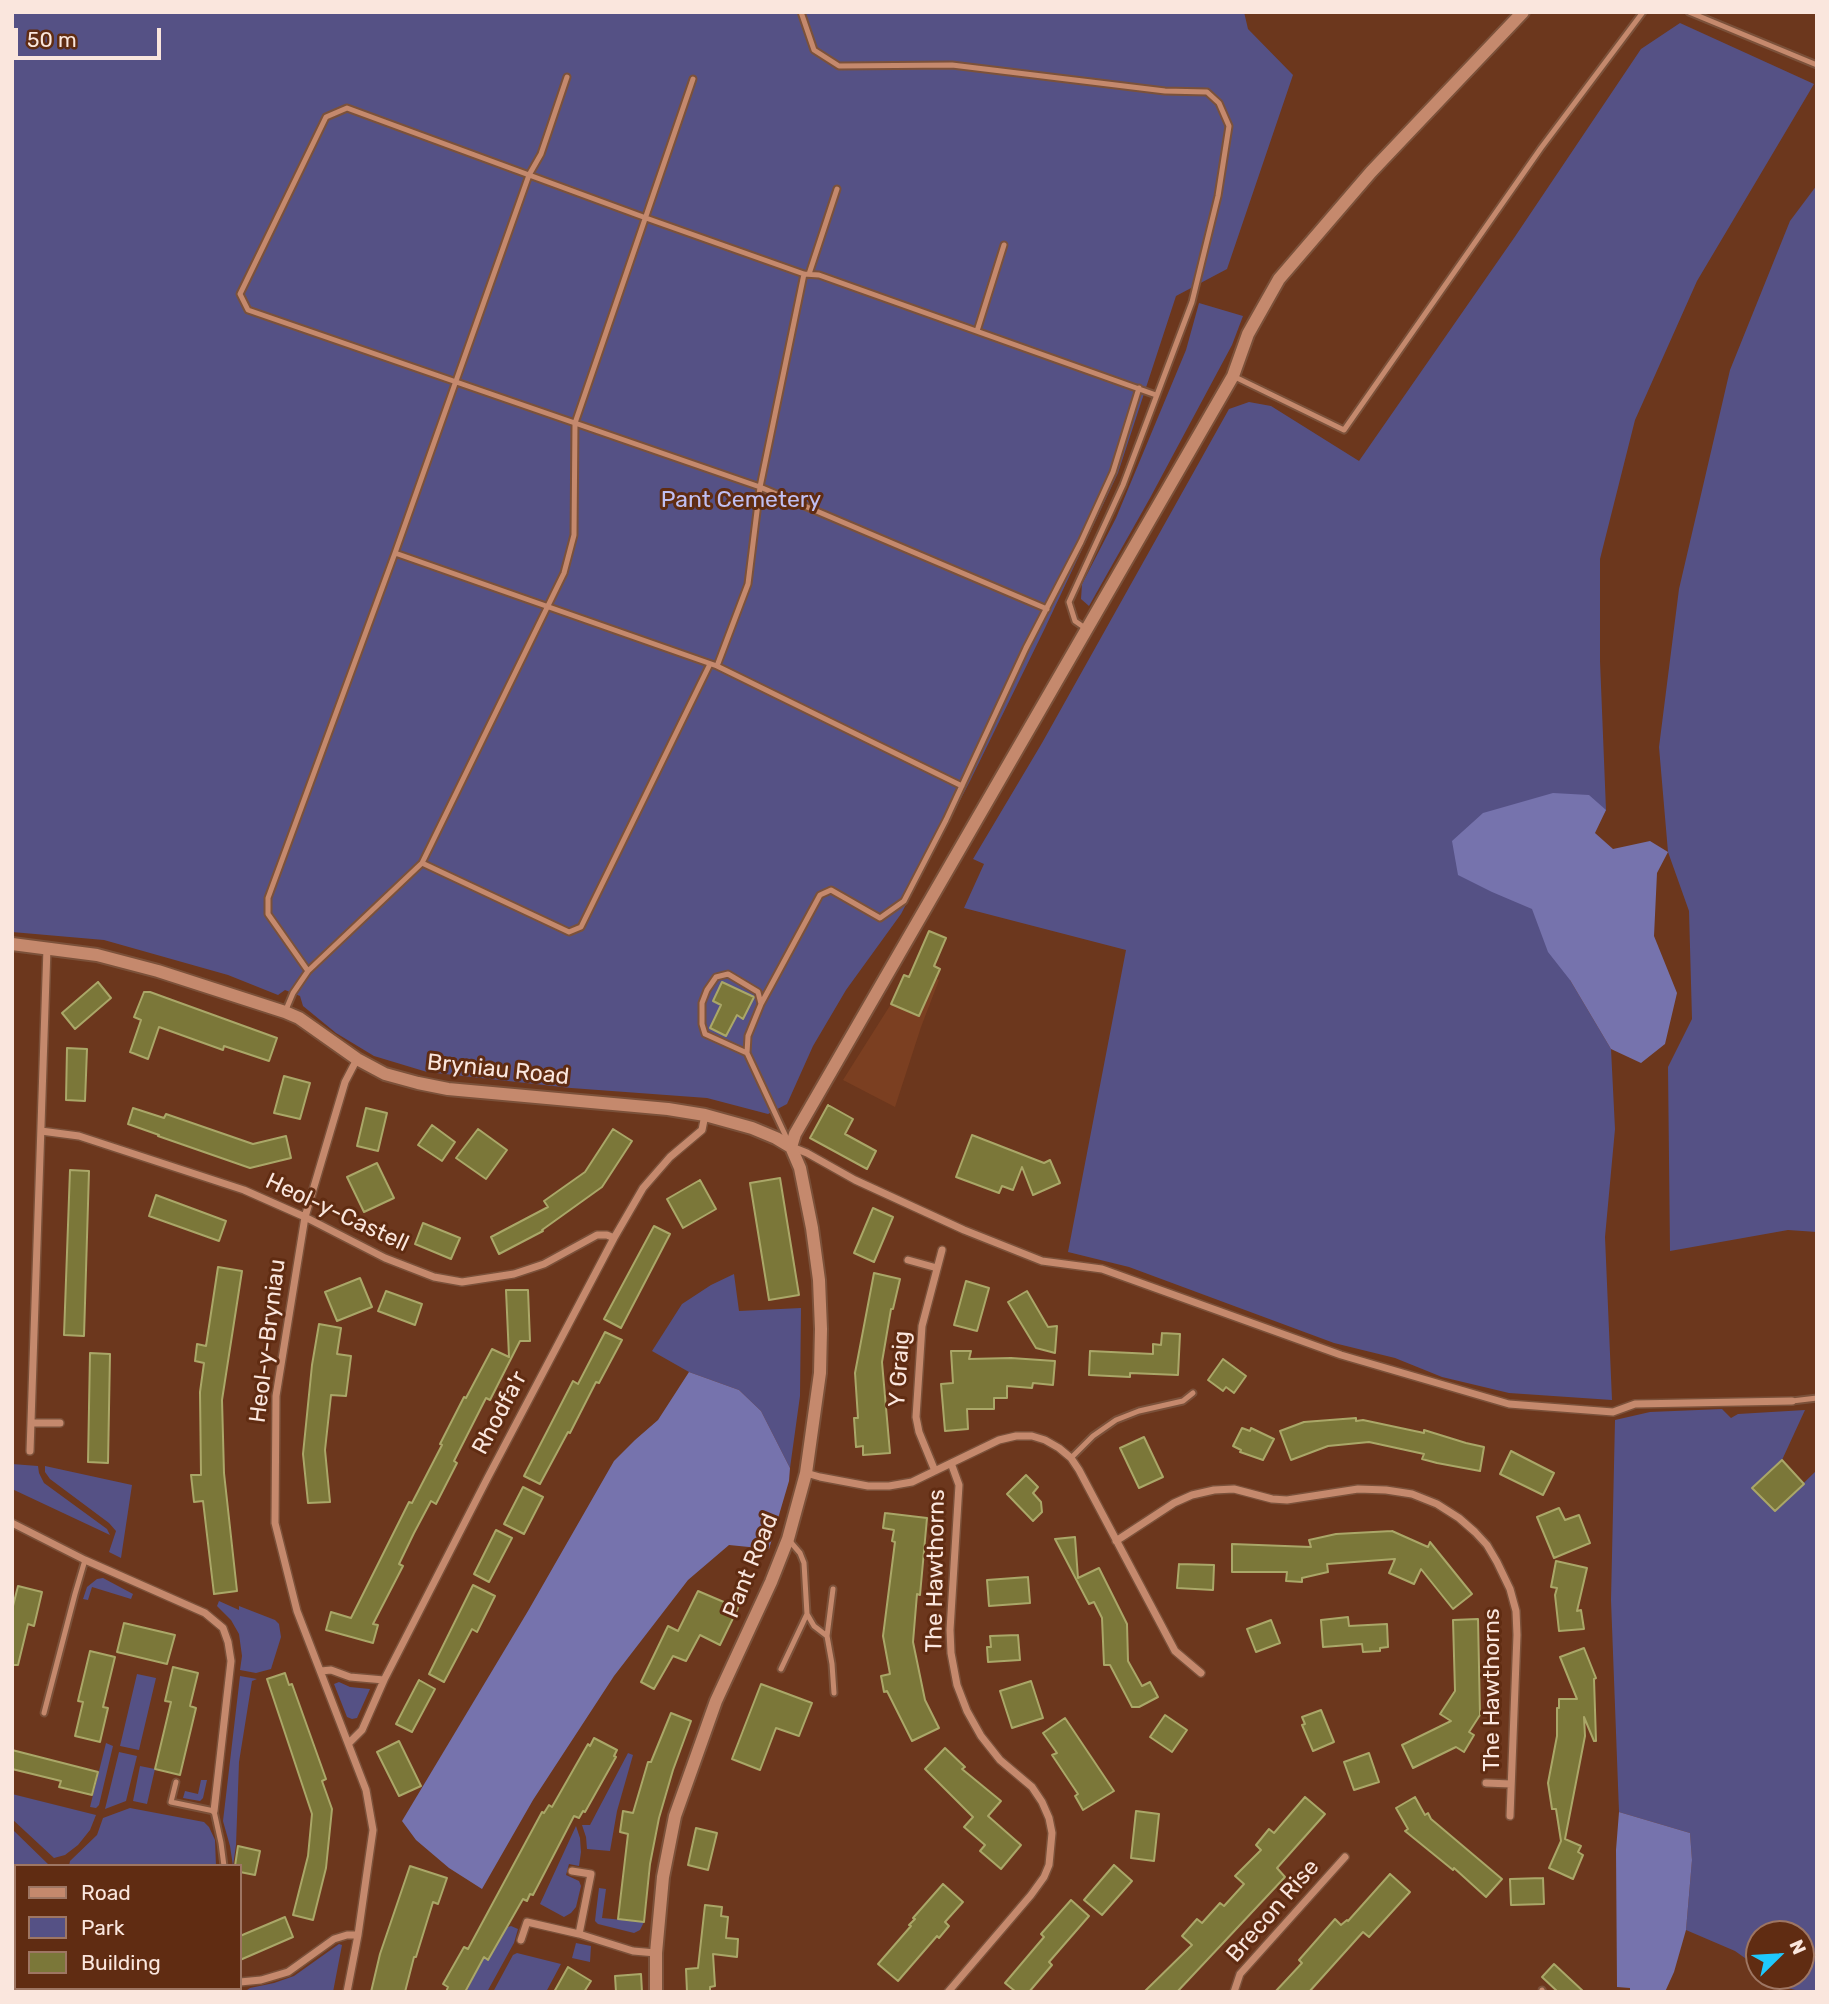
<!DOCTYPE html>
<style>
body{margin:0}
#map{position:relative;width:1829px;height:2004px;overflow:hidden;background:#6c371d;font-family:Rubik,sans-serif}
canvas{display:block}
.frame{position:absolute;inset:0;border:14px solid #fae6dd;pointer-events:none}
.legend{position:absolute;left:14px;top:1864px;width:228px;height:126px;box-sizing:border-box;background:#602c12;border:2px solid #9e7663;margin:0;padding:9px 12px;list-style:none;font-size:21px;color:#fae6dd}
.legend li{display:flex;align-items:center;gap:14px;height:35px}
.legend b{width:35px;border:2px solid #9e7663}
.north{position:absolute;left:1745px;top:1920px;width:70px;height:70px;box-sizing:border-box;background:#602c12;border:2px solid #9e7663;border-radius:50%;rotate:66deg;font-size:19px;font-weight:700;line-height:28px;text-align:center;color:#fae6dd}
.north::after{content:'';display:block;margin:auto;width:24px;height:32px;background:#1fc9fd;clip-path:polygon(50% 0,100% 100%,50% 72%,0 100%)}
.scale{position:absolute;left:14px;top:28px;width:147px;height:32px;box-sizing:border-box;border:4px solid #fae6dd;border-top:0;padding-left:9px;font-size:21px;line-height:24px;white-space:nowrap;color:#fae6dd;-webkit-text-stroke:5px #602c12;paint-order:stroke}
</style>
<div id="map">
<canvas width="1829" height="2004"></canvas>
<div class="frame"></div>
<ul class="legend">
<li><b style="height:9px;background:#c5896d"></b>Road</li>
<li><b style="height:19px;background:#555185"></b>Park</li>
<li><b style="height:19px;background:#7b7739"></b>Building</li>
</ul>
<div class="north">N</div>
<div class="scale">50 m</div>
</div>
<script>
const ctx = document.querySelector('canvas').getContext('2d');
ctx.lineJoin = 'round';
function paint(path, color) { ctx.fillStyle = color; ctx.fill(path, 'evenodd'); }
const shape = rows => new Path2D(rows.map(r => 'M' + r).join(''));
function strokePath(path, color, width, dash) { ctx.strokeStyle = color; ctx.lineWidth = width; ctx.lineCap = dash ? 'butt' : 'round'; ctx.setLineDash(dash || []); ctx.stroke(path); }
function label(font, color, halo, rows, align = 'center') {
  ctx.font = font + ' Rubik,sans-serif'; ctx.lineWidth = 6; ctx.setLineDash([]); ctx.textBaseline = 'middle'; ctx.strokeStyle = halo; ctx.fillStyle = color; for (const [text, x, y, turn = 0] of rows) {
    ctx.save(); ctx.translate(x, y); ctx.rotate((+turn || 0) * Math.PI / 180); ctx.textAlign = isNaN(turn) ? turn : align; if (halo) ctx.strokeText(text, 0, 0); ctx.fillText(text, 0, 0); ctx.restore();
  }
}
const built = shape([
 [912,968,939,980,921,1027,895,1107,843,1080,891,1004,904,975,909,976]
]);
const green = shape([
 [12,12,1244,12,1248,29,1293,75,1227,269,1176,296,1118,473,1045,628,970,781,901,914,846,990,813,1046,787,1104,768,1114,707,1098,571,1088,427,1072,374,1056,336,1033,303,1006,300,996,285,990,278,995,228,975,104,940,12,932],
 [1680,23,1814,84,1697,281,1635,420,1600,559,1600,661,1606,810,1577,847,1570,980,1611,1049,1615,1129,1605,1237,1612,1400,1509,1393,1442,1377,1395,1358,1334,1343,1129,1267,1068,1252,1126,950,964,908,984,864,973,859,1042,743,1229,409,1249,402,1271,406,1359,461,1514,238,1641,49],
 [1817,185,1817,1232,1788,1230,1670,1251,1668,1067,1692,1019,1689,911,1668,852,1659,747,1679,589,1730,370,1790,221],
 [1199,303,1243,316,1232,345,1150,498,1089,606,1081,599,1082,584,1116,518,1186,350],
 [734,1274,739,1311,801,1308,800,1396,790,1468,761,1411,739,1390,689,1372,652,1351,682,1304,711,1285],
 [1722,1409,1731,1418,1738,1414,1805,1410,1782,1460,1753,1488,1775,1511,1817,1470,1817,1992,1804,1992,1787,1988,1770,1976,1801,1976,1801,1934,1759,1934,1759,1968,1735,1951,1686,1930,1692,1860,1690,1833,1619,1812,1611,1600,1615,1420,1650,1412],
 [12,1464,38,1466,39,1473,44,1483,107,1529,110,1535,12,1489],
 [45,1466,132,1485,121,1558,109,1552,116,1531,109,1523,50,1479,45,1472],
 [103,1578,133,1594,131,1599,92,1587,88,1600,83,1599,87,1587,97,1579],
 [219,1601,239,1610,239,1606,275,1620,279,1624,281,1637,271,1669,256,1673,240,1670,242,1656,239,1634,231,1620,217,1606],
 [137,1674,156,1678,139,1750,120,1746],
 [240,1676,257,1679,252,1681,239,1762,236,1845,233,1866,230,1846,223,1821],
 [339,1682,350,1687,370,1689,357,1718,352,1719,347,1717,334,1684],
 [106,1743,113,1746,99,1805,96,1808,90,1807],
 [119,1752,137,1756,126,1801,105,1809],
 [628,1753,633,1755,617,1811,610,1851,587,1849,586,1837,582,1825,590,1825],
 [140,1766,155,1769,147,1804,133,1801],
 [201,1780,207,1780,203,1798,200,1801,183,1798,185,1791,198,1794],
 [12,1794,96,1815,90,1830,78,1845,65,1855,54,1858,12,1819],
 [130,1808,204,1822,209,1827,215,1840,216,1866,69,1866,70,1861,97,1835,103,1818],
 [576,1826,580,1838,581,1852,579,1866,569,1864,566,1875,579,1881,581,1886,576,1907,571,1913,564,1917,540,1904],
 [12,1829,50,1866,16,1866,16,1988,142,1988,145,1992,12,1992],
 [599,1888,606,1889,602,1918,644,1922,640,1930,634,1933,598,1924,595,1921,596,1912],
 [511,1926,518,1929,514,1943,487,1992,466,1992,484,1957,488,1960,505,1928],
 [576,1943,591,1946,590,1962,572,1958],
 [339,1944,342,1945,333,1992,244,1992,250,1988,274,1983,294,1976],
 [517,1953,561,1964,546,1992,493,1992,513,1955]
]);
const forest = shape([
 [1553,793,1589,795,1606,810,1595,833,1613,849,1650,841,1668,852,1657,873,1654,936,1677,993,1665,1044,1641,1063,1611,1049,1570,980,1548,952,1532,909,1492,892,1458,875,1452,841,1483,813],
 [689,1372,739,1390,761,1411,790,1468,789,1481,769,1549,729,1545,688,1580,614,1676,533,1800,482,1889,449,1868,416,1840,402,1821,528,1611,614,1461,635,1440,658,1420],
 [1619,1812,1690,1833,1692,1860,1686,1930,1674,1972,1665,1992,1630,1992,1630,1988,1617,1987,1616,1850]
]);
const building = shape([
 [929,931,946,938,934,966,940,969,919,1016,891,1004,904,975,909,977,929,931],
 [98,982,111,998,75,1029,62,1013,98,982],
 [722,982,754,997,743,1019,737,1015,726,1036,710,1028,721,1005,713,1001,722,982],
 [144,992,150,992,277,1038,269,1061,224,1046,223,1050,159,1027,148,1059,130,1052,141,1020,134,1017,144,992],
 [67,1048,87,1049,85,1101,66,1100,67,1048],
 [284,1076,310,1083,300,1119,274,1113,284,1076],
 [828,1105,853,1119,845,1134,876,1151,867,1169,810,1138,828,1105],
 [133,1108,164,1118,166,1114,253,1144,286,1136,291,1158,250,1168,158,1136,159,1135,128,1124,133,1108],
 [366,1108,387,1113,378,1151,357,1146,366,1108],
 [432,1125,455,1142,442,1161,418,1145,432,1125],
 [478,1129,507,1150,486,1179,456,1158,478,1129],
 [613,1129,632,1141,602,1187,542,1230,543,1231,499,1254,491,1237,548,1207,544,1201,585,1172,613,1129],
 [972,1135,1044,1163,1050,1160,1060,1183,1033,1195,1022,1167,1013,1190,1002,1186,999,1193,956,1177,972,1135],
 [377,1163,394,1198,364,1212,347,1177,377,1163],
 [70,1170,89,1171,84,1336,64,1335,70,1170],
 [780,1178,799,1295,769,1300,750,1183,780,1178],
 [700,1180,716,1209,683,1228,667,1199,700,1180],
 [156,1195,226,1221,219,1241,149,1216,156,1195],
 [873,1208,893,1217,874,1262,854,1253,873,1208],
 [423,1223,460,1238,451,1259,415,1244,423,1223],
 [654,1226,670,1234,621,1328,604,1319,654,1226],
 [218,1267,242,1271,222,1400,224,1473,237,1591,214,1594,203,1501,194,1502,191,1475,201,1475,200,1392,204,1363,195,1361,197,1344,206,1346,218,1267],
 [874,1273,900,1279,893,1309,891,1309,882,1362,890,1453,863,1455,863,1446,856,1447,854,1418,858,1418,855,1373,874,1273],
 [360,1278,372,1307,337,1321,325,1292,360,1278],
 [966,1281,989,1288,977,1331,954,1325,966,1281],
 [506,1290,528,1290,530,1341,520,1341,490,1400,486,1398,454,1461,457,1463,436,1504,431,1501,414,1533,399,1564,403,1566,373,1624,378,1625,373,1643,326,1630,331,1612,351,1618,409,1502,412,1503,442,1445,440,1444,464,1397,466,1398,492,1349,509,1357,506,1290],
 [386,1291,422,1304,415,1325,378,1311,386,1291],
 [1027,1291,1048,1327,1057,1326,1055,1353,1036,1348,1008,1302,1027,1291],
 [319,1324,341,1328,337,1354,351,1356,346,1396,331,1395,325,1450,330,1502,308,1503,303,1454,312,1365,319,1324],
 [605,1332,622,1340,599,1383,596,1382,570,1433,568,1432,540,1484,524,1476,573,1381,578,1384,605,1332],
 [1162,1333,1180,1334,1178,1375,1130,1373,1130,1377,1089,1375,1090,1351,1153,1354,1153,1344,1161,1345,1162,1333],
 [951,1351,971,1351,969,1359,1011,1358,1055,1361,1053,1385,1033,1383,1032,1388,1007,1386,1007,1398,994,1398,994,1409,967,1409,968,1429,945,1431,941,1384,953,1383,951,1351],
 [90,1353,110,1354,108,1463,88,1462,90,1353],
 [1223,1359,1246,1376,1234,1393,1226,1387,1223,1391,1208,1380,1223,1359],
 [1356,1418,1356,1421,1363,1420,1424,1433,1424,1430,1466,1443,1484,1447,1480,1471,1437,1463,1422,1459,1424,1454,1369,1442,1328,1446,1291,1460,1280,1431,1304,1422,1356,1418],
 [1242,1428,1250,1431,1251,1428,1274,1439,1263,1460,1240,1452,1241,1450,1233,1446,1242,1428],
 [1144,1437,1163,1477,1139,1488,1120,1448,1144,1437],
 [1511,1451,1554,1473,1543,1495,1500,1474,1511,1451],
 [1782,1460,1804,1484,1775,1511,1752,1488,1782,1460],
 [1026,1475,1038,1487,1033,1493,1041,1502,1042,1512,1033,1521,1007,1494,1026,1475],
 [523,1487,543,1497,524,1534,504,1524,523,1487],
 [1559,1508,1565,1520,1579,1515,1590,1543,1554,1558,1537,1517,1559,1508],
 [885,1513,927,1518,920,1595,917,1594,913,1642,925,1700,939,1728,912,1741,887,1691,884,1692,881,1676,890,1674,883,1636,895,1542,892,1541,894,1530,883,1528,885,1513],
 [496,1530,512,1538,489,1582,474,1574,496,1530],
 [1392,1531,1428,1547,1430,1542,1472,1594,1453,1609,1421,1569,1414,1584,1389,1573,1395,1559,1327,1564,1328,1572,1302,1578,1302,1582,1286,1581,1287,1572,1232,1572,1232,1544,1311,1547,1309,1540,1336,1534,1392,1531],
 [1075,1537,1078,1578,1099,1568,1127,1624,1128,1661,1142,1686,1150,1682,1158,1697,1139,1707,1132,1707,1110,1665,1104,1665,1102,1618,1094,1602,1089,1604,1055,1539,1075,1537],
 [1556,1561,1587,1568,1577,1611,1581,1610,1584,1629,1559,1631,1555,1595,1557,1588,1551,1587,1556,1561],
 [1179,1564,1214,1565,1213,1590,1177,1588,1179,1564],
 [1028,1577,1030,1603,989,1606,987,1580,1028,1577],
 [473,1585,495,1596,477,1632,472,1629,444,1682,429,1674,473,1585],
 [18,1586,42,1592,34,1626,28,1624,18,1665,12,1665,12,1610,18,1586],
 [698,1591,738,1608,720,1645,700,1635,686,1661,673,1656,654,1689,641,1682,668,1626,678,1631,698,1591],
 [1348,1617,1349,1626,1387,1624,1388,1647,1380,1648,1380,1651,1363,1652,1362,1644,1323,1647,1321,1620,1348,1617],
 [1478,1619,1480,1715,1469,1732,1474,1735,1464,1752,1456,1747,1413,1768,1402,1745,1451,1721,1440,1714,1455,1691,1453,1620,1478,1619],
 [1271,1620,1280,1643,1256,1652,1247,1629,1271,1620],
 [124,1623,175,1635,167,1664,117,1652,124,1623],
 [1018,1635,1020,1660,988,1662,987,1647,991,1647,990,1636,1018,1635],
 [1584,1648,1596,1678,1594,1679,1596,1741,1594,1741,1584,1717,1585,1736,1565,1839,1581,1846,1578,1852,1583,1855,1573,1879,1549,1868,1561,1841,1556,1809,1552,1809,1548,1783,1557,1736,1557,1708,1559,1708,1559,1699,1577,1699,1560,1657,1584,1648],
 [90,1651,115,1657,103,1707,108,1708,100,1742,75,1736,83,1702,78,1701,90,1651],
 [173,1667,198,1673,190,1706,196,1708,180,1775,155,1769,171,1702,165,1701,173,1667],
 [285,1673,289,1685,292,1684,326,1779,322,1781,332,1809,326,1868,313,1920,293,1915,308,1856,312,1814,267,1679,285,1673],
 [419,1680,435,1689,412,1732,396,1724,419,1680],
 [1031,1681,1043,1718,1012,1728,1000,1691,1031,1681],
 [761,1684,812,1703,799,1736,776,1728,760,1770,732,1759,761,1684],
 [1321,1710,1334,1742,1313,1751,1302,1725,1305,1724,1302,1717,1321,1710],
 [671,1713,691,1721,673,1770,659,1818,650,1864,644,1922,618,1919,628,1834,620,1832,623,1811,633,1813,648,1762,651,1762,671,1713],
 [1165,1715,1187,1730,1172,1752,1150,1737,1165,1715],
 [1065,1718,1114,1791,1083,1810,1075,1796,1078,1794,1052,1755,1057,1753,1043,1733,1065,1718],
 [594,1738,617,1750,614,1756,616,1757,585,1812,583,1811,579,1818,574,1816,533,1895,530,1894,527,1901,523,1899,488,1960,484,1957,465,1992,446,1992,448,1987,443,1984,464,1947,468,1949,542,1812,544,1813,549,1805,552,1807,588,1744,590,1746,594,1738],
 [399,1741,421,1786,399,1796,377,1752,399,1741],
 [945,1748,965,1767,962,1769,1001,1801,988,1816,1021,1845,1001,1869,980,1851,985,1845,964,1827,973,1817,925,1769,945,1748],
 [12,1750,98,1772,92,1795,59,1787,61,1781,12,1769,12,1750],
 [1369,1753,1379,1782,1354,1790,1344,1762,1369,1753],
 [1305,1797,1325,1814,1277,1868,1285,1877,1177,1992,1144,1992,1192,1945,1182,1936,1197,1919,1202,1923,1220,1903,1224,1906,1244,1884,1235,1876,1261,1850,1256,1845,1269,1829,1274,1833,1305,1797],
 [1415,1797,1425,1815,1428,1813,1431,1819,1502,1879,1486,1897,1454,1868,1453,1870,1405,1831,1408,1829,1396,1808,1415,1797],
 [1136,1811,1159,1814,1154,1861,1131,1858,1136,1811],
 [696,1828,717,1833,708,1870,688,1865,696,1828],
 [238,1846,260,1851,255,1875,240,1872,240,1866,235,1866,238,1846],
 [1114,1865,1132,1881,1102,1915,1084,1900,1114,1865],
 [410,1866,447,1878,438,1904,433,1902,416,1957,414,1957,405,1992,371,1992,380,1954,410,1866],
 [1390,1874,1410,1892,1369,1937,1363,1932,1309,1992,1275,1992,1302,1963,1299,1960,1335,1919,1341,1925,1347,1920,1348,1921,1390,1874],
 [1543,1878,1544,1904,1511,1905,1510,1879,1543,1878],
 [943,1884,963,1902,945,1922,949,1926,939,1938,937,1936,898,1981,878,1964,911,1926,909,1925,915,1919,913,1918,943,1884],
 [1071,1900,1089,1916,1049,1962,1052,1965,1029,1992,1016,1992,1005,1983,1044,1937,1041,1934,1071,1900],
 [705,1905,722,1907,721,1916,728,1917,726,1938,738,1939,737,1957,713,1954,715,1986,710,1987,710,1992,687,1992,686,1969,698,1968,705,1905],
 [285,1917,293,1937,240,1960,240,1936,285,1917],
 [1554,1964,1584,1992,1558,1992,1542,1977,1554,1964],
 [568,1967,591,1981,584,1992,554,1992,568,1967],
 [641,1974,642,1992,616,1992,615,1976,641,1974]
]);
const service = shape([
 [801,12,814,50,839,66,952,65,1165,91,1207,92,1219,103,1229,126,1218,196,1192,302,1123,485,1069,602,1075,621,1085,628],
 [1689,12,1817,65],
 [809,274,837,189],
 [977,331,1004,245],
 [1233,376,1344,430,1541,148,1643,12],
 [395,553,717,666,962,786],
 [1047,609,760,487,248,310,240,294,326,117,347,108,646,218,804,274,819,275,1156,395],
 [717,666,748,584,760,487,804,274],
 [422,863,569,932,581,927,710,664],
 [308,971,268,914,268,898,395,553,529,175,541,154,567,77],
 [761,1004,820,895,831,890,880,918,904,901,946,820,1026,648,1081,542,1113,472,1139,388],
 [285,1012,293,993,308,971,422,863,564,573,574,535,575,423,693,79],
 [747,1053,748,1036,761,1004,758,992,728,974,716,977,707,990,702,1003,702,1024,705,1034,747,1053,788,1141],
 [1792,1401,1817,1398],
 [1071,1458,1093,1436,1116,1420,1139,1411,1183,1401,1193,1393],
 [788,1539,800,1553,804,1563,807,1614,814,1626,827,1636],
 [833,1589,827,1636,832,1664,834,1693],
 [781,1669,807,1614],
 [44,1713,75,1594,85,1560],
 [176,1782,171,1802,214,1811,221,1843,224,1866],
 [1542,1990,1543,1992]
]);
const minor = shape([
 [41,1131,79,1136,244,1190,305,1217,385,1258,434,1277,462,1282,514,1274,544,1264,597,1235,607,1235,614,1238],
 [792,1147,807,1153,855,1180,964,1230,1042,1261,1102,1269,1341,1355,1509,1404,1613,1412,1635,1404,1792,1401],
 [908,1260,937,1268],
 [32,1423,60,1423],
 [30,1451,47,948],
 [935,1471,919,1432,916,1417,922,1326,942,1250],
 [806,1473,820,1477,868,1486,889,1486,912,1482,999,1440,1016,1436,1032,1436,1045,1440,1059,1448,1071,1458,1079,1470,1175,1651,1201,1673],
 [12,1523,85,1560,205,1613,223,1628,228,1642,231,1661,214,1811],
 [1116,1541,1174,1503,1192,1495,1214,1490,1234,1489,1272,1499,1287,1500,1358,1489,1386,1490,1412,1494,1437,1504,1459,1518,1475,1532,1487,1545,1497,1562,1510,1589,1516,1611,1517,1635,1510,1816],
 [321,1671,331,1670,350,1677,384,1680],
 [349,1743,362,1730,384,1680,487,1479,614,1238,643,1188,670,1157,702,1130,705,1115],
 [1486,1783,1511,1784],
 [572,1871,591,1874,579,1934],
 [521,1940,527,1922,579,1934,633,1951,656,1953],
 [240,1982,261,1980,288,1972,334,1939,347,1935,358,1935,373,1830,366,1790,297,1611,275,1523,276,1396,305,1217,345,1082,357,1059],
 [347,1992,358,1935],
 [948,1992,1031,1895,1044,1877,1049,1865,1052,1833,1049,1818,1042,1802,1032,1787,1000,1760,981,1736,967,1711,957,1685,951,1653,950,1630,959,1485,951,1463],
 [1234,1992,1240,1974,1345,1857]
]);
const tertiary = shape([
 [12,944,97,955,158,971,285,1012,299,1018,357,1059,385,1074,418,1083,448,1089,668,1109,705,1115,752,1128,776,1138,791,1147],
 [791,1147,795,1134,1233,376,1248,334,1279,279,1371,172,1523,12],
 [656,1992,656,1953,663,1877,675,1816,716,1701,771,1582,788,1539,806,1473,820,1373,821,1329,819,1280,812,1228,800,1168,791,1147]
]);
const parkNames = [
 ["Pant Cemetery",741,500]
];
const streetNames = [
 ["Bryniau Road",498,1070,6],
 ["Heol-y-Castell",337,1213,25],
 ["Heol-y-Bryniau",268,1341,-83],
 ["Y Graig",900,1369,-86],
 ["Rhodfa'r",500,1413,-62],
 ["Pant Road",751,1566,-68],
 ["The Hawthorns",936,1571,-89],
 ["The Hawthorns",1492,1690,-90],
 ["Brecon Rise",1273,1911,-49]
];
paint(built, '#7b3f21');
paint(green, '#555185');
paint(forest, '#7673ad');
paint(building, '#7b7739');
strokePath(building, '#aaa768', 2);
strokePath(service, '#7b513a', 9);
strokePath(minor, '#7b513a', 10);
strokePath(tertiary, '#7b513a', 16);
strokePath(service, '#c5896d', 5);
strokePath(minor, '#c5896d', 7);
strokePath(tertiary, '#c5896d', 12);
label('23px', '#c0bff2', '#602c12', parkNames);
label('23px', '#fae6dd', '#602c12', streetNames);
</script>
